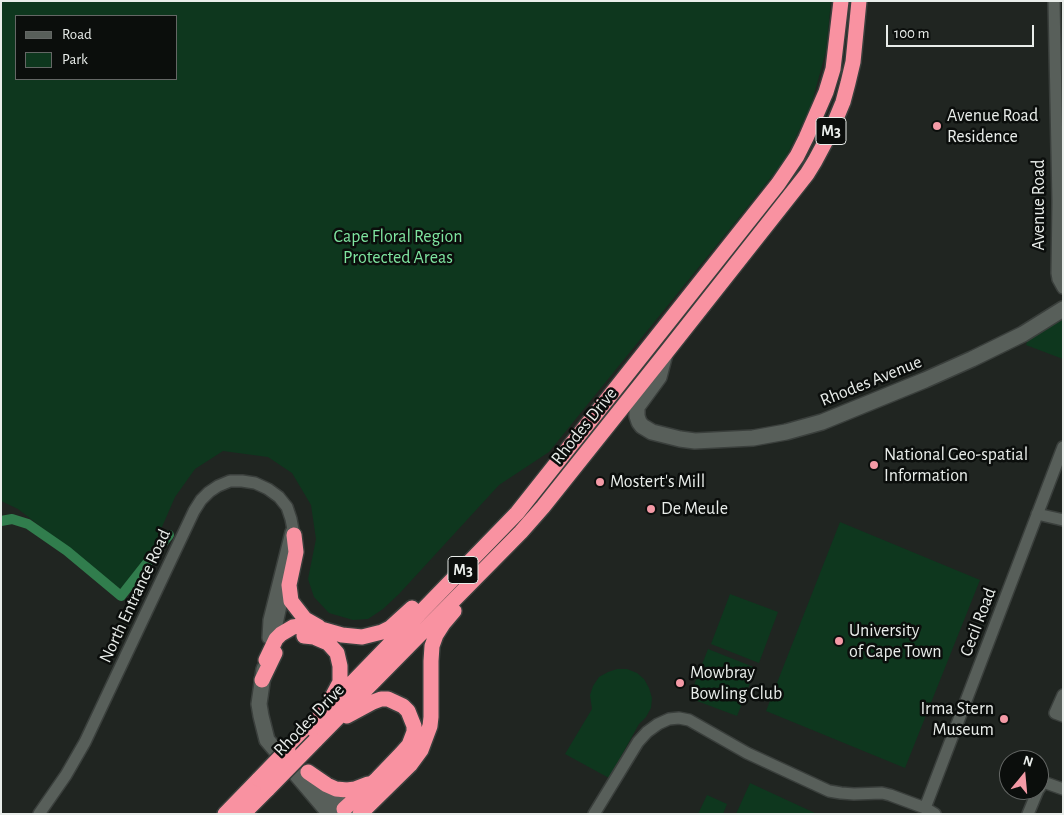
<!DOCTYPE html>
<style>
body{margin:0}
#map{position:relative;width:1064px;height:815px;overflow:hidden;background:#202521;font-family:"Alegreya Sans",sans-serif}
canvas{display:block}
.frame{position:absolute;inset:0;border:2px solid #e9edea;pointer-events:none}
.legend{position:absolute;left:15px;top:15px;width:162px;height:65px;box-sizing:border-box;background:#0b0e0c;border:1px solid #646765;margin:0;padding:6px 9px;list-style:none;font-size:15px;color:#e9edea}
.legend li{display:flex;align-items:center;gap:10px;height:25px}
.legend b{width:25px;border:1px solid #646765}
.north{position:absolute;left:999px;top:750px;width:50px;height:50px;box-sizing:border-box;background:#0b0e0c;border:1px solid #646765;border-radius:50%;rotate:17deg;font-size:14px;font-weight:700;line-height:20px;text-align:center;color:#e9edea}
.north::after{content:'';display:block;margin:auto;width:18px;height:22px;background:#f49aa6;clip-path:polygon(50% 0,100% 100%,50% 72%,0 100%)}
.scale{position:absolute;left:886px;top:25px;width:148px;height:22px;box-sizing:border-box;border:2px solid #e9edea;border-top:0;padding-left:6px;font-size:15px;line-height:18px;white-space:nowrap;color:#e9edea;-webkit-text-stroke:4px #0b0e0c;paint-order:stroke}
</style>
<div id="map">
<canvas width="1064" height="815"></canvas>
<div class="frame"></div>
<ul class="legend">
<li><b style="height:6px;background:#585f5a"></b>Road</li>
<li><b style="height:14px;background:#0e371e"></b>Park</li>
</ul>
<div class="north">N</div>
<div class="scale">100 m</div>
</div>
<script>
const ctx = document.querySelector('canvas').getContext('2d');
ctx.lineJoin = 'round';
function paint(path, color) { ctx.fillStyle = color; ctx.fill(path, 'evenodd'); }
const shape = rows => new Path2D(rows.map(r => 'M' + r).join(''));
function strokePath(path, color, width, dash) { ctx.strokeStyle = color; ctx.lineWidth = width; ctx.lineCap = dash ? 'butt' : 'round'; ctx.setLineDash(dash || []); ctx.stroke(path); }
function label(font, color, halo, rows, align = 'center') {
  ctx.font = font + ' "Alegreya Sans",sans-serif'; ctx.lineWidth = 5; ctx.setLineDash([]); ctx.textBaseline = 'middle'; ctx.strokeStyle = halo; ctx.fillStyle = color; for (const [text, x, y, turn = 0] of rows) {
    ctx.save(); ctx.translate(x, y); ctx.rotate((+turn || 0) * Math.PI / 180); ctx.textAlign = isNaN(turn) ? turn : align; if (halo) ctx.strokeText(text, 0, 0); ctx.fillText(text, 0, 0); ctx.restore();
  }
}
const green = shape([
 [1,1,831,1,826,51,811,106,784,161,733,225,549,452,499,485,399,594,383,609,368,619,353,620,329,613,314,597,308,579,316,539,311,505,292,473,268,457,223,451,195,469,175,497,152,550,123,591,18,509,1,501],
 [176,16,176,79,16,79,16,16],
 [1063,319,1063,359,1026,345,1028,339],
 [840,522,980,580,905,768,766,711],
 [730,594,778,612,759,663,711,644],
 [708,649,756,668,737,716,689,698],
 [617,669,627,669,637,673,644,679,649,688,652,698,651,708,646,717,639,724,609,778,565,754,592,709,590,695,593,686,599,677,608,672],
 [750,783,817,814,736,814],
 [707,795,727,804,723,814,698,814]
]);
const canal = shape([
 [1,521,12,519,28,524,67,551,121,596,169,535]
]);
const street = shape([
 [1054,1,1058,202,1057,273,1058,279,1063,288],
 [1037,514,1063,520],
 [268,638,269,620,291,532],
 [272,642,277,624,286,582],
 [1063,695,1055,713,1063,716],
 [1039,789,1042,784,1046,783,1063,789],
 [925,808,1063,447],
 [39,814,66,775,85,742,194,511,201,500,209,492,218,486,230,481,242,481,255,483,268,489,279,497,287,507,291,519,294,535,293,541],
 [594,814,638,742,647,732,658,724,669,719,679,718,689,720,747,753,829,791,841,793,854,794,882,793,890,795,925,808,935,814],
 [1028,814,1038,790]
]);
const secondary = shape([
 [665,354,659,377,637,407,637,416,639,422,642,426,652,432,680,439,695,441,753,438,786,432,822,422,925,380,972,359,1023,334,1063,309],
 [264,669,259,704,261,716,267,740,330,814],
 [318,781,349,814]
]);
const highway = shape([
 [294,535,296,552,289,585,291,601,305,619,319,627],
 [304,636,314,637,328,643,337,653,340,666,340,682,331,699],
 [266,660,276,639,281,634,293,627,300,626,314,627,342,635,362,637,382,632,390,628,412,608],
 [262,680,275,653],
 [315,741,521,532,543,507,665,354,807,174,815,161,831,131,843,102,848,83,853,62,859,1],
 [288,749,517,513,778,184,797,156,806,138,826,92,833,69,841,1],
 [308,772,327,785,336,789,347,790,355,789,368,784],
 [344,809,377,779,401,754,409,745,414,732,414,726,408,711,403,706,388,699,381,699,373,702,347,716],
 [225,814,259,779],
 [243,814,268,789],
 [360,814,410,765,421,750,430,726,431,717,431,661,432,646,436,635,443,624,454,611]
]);
const highwayBridge = shape([
 [259,779,288,749],
 [268,789,315,741]
]);
const markers = [
 [937,126,5,"#f49aa6"],
 [874,465,5,"#f49aa6"],
 [600,482,5,"#f49aa6"],
 [651,509,5,"#f49aa6"],
 [839,641,5,"#f49aa6"],
 [680,683,5,"#f49aa6"],
 [1004,719,5,"#f49aa6"]
];
const shields = [
 [831,131,30],
 [463,570,30]
];
const shieldNames = [
 ["M3",831,131],
 ["M3",463,570]
];
const poiNames = [
 ["Avenue Road",947,116],
 ["Residence",947,137],
 ["National Geo-spatial",884,455],
 ["Information",884,476],
 ["Mostert's Mill",610,482],
 ["De Meule",661,509],
 ["University",849,631],
 ["of Cape Town",849,652],
 ["Mowbray",690,673],
 ["Bowling Club",690,694],
 ["Irma Stern",994,709,"right"],
 ["Museum",994,730,"right"]
];
const streetNames = [
 ["Avenue Road",1039,205,-90],
 ["Rhodes Avenue",871,381,-22],
 ["Rhodes Drive",584,426,-51],
 ["North Entrance Road",135,596,-65],
 ["Cecil Road",978,622,-69],
 ["Rhodes Drive",309,720,-46]
];
const parkNames = [
 ["Cape Floral Region",398,237],
 ["Protected Areas",398,258]
];
paint(green, '#0e371e');
strokePath(canal, '#317d4d', 10);
strokePath(street, '#3a3f3c', 14);
strokePath(secondary, '#3a3f3c', 18);
strokePath(highway, '#3a3f3c', 18);
strokePath(street, '#585f5a', 11);
strokePath(secondary, '#585f5a', 15);
strokePath(highway, '#f992a1', 15);
strokePath(highwayBridge, '#3a3f3c', 18, []);
strokePath(highwayBridge, '#f992a1', 15);
for (const [x, y, r, color] of markers) { const dot = new Path2D(); dot.arc(x, y, r, 0, 2 * Math.PI); ctx.fillStyle = color; ctx.fill(dot); strokePath(dot, '#0b0e0c', 2); }
for (const [x, y, w] of shields) { const box = new Path2D(); box.roundRect(x - w / 2, y - 13.5, w, 27, 4); ctx.fillStyle = '#0b0e0c'; ctx.fill(box); strokePath(box, '#e9edea', 1); }
label('bold 16px', '#e9edea', null, shieldNames);
label('18px', '#e9edea', '#0b0e0c', poiNames, 'left');
label('18px', '#e9edea', '#0b0e0c', streetNames);
label('18px', '#7fe5a0', '#0b0e0c', parkNames);
</script>
